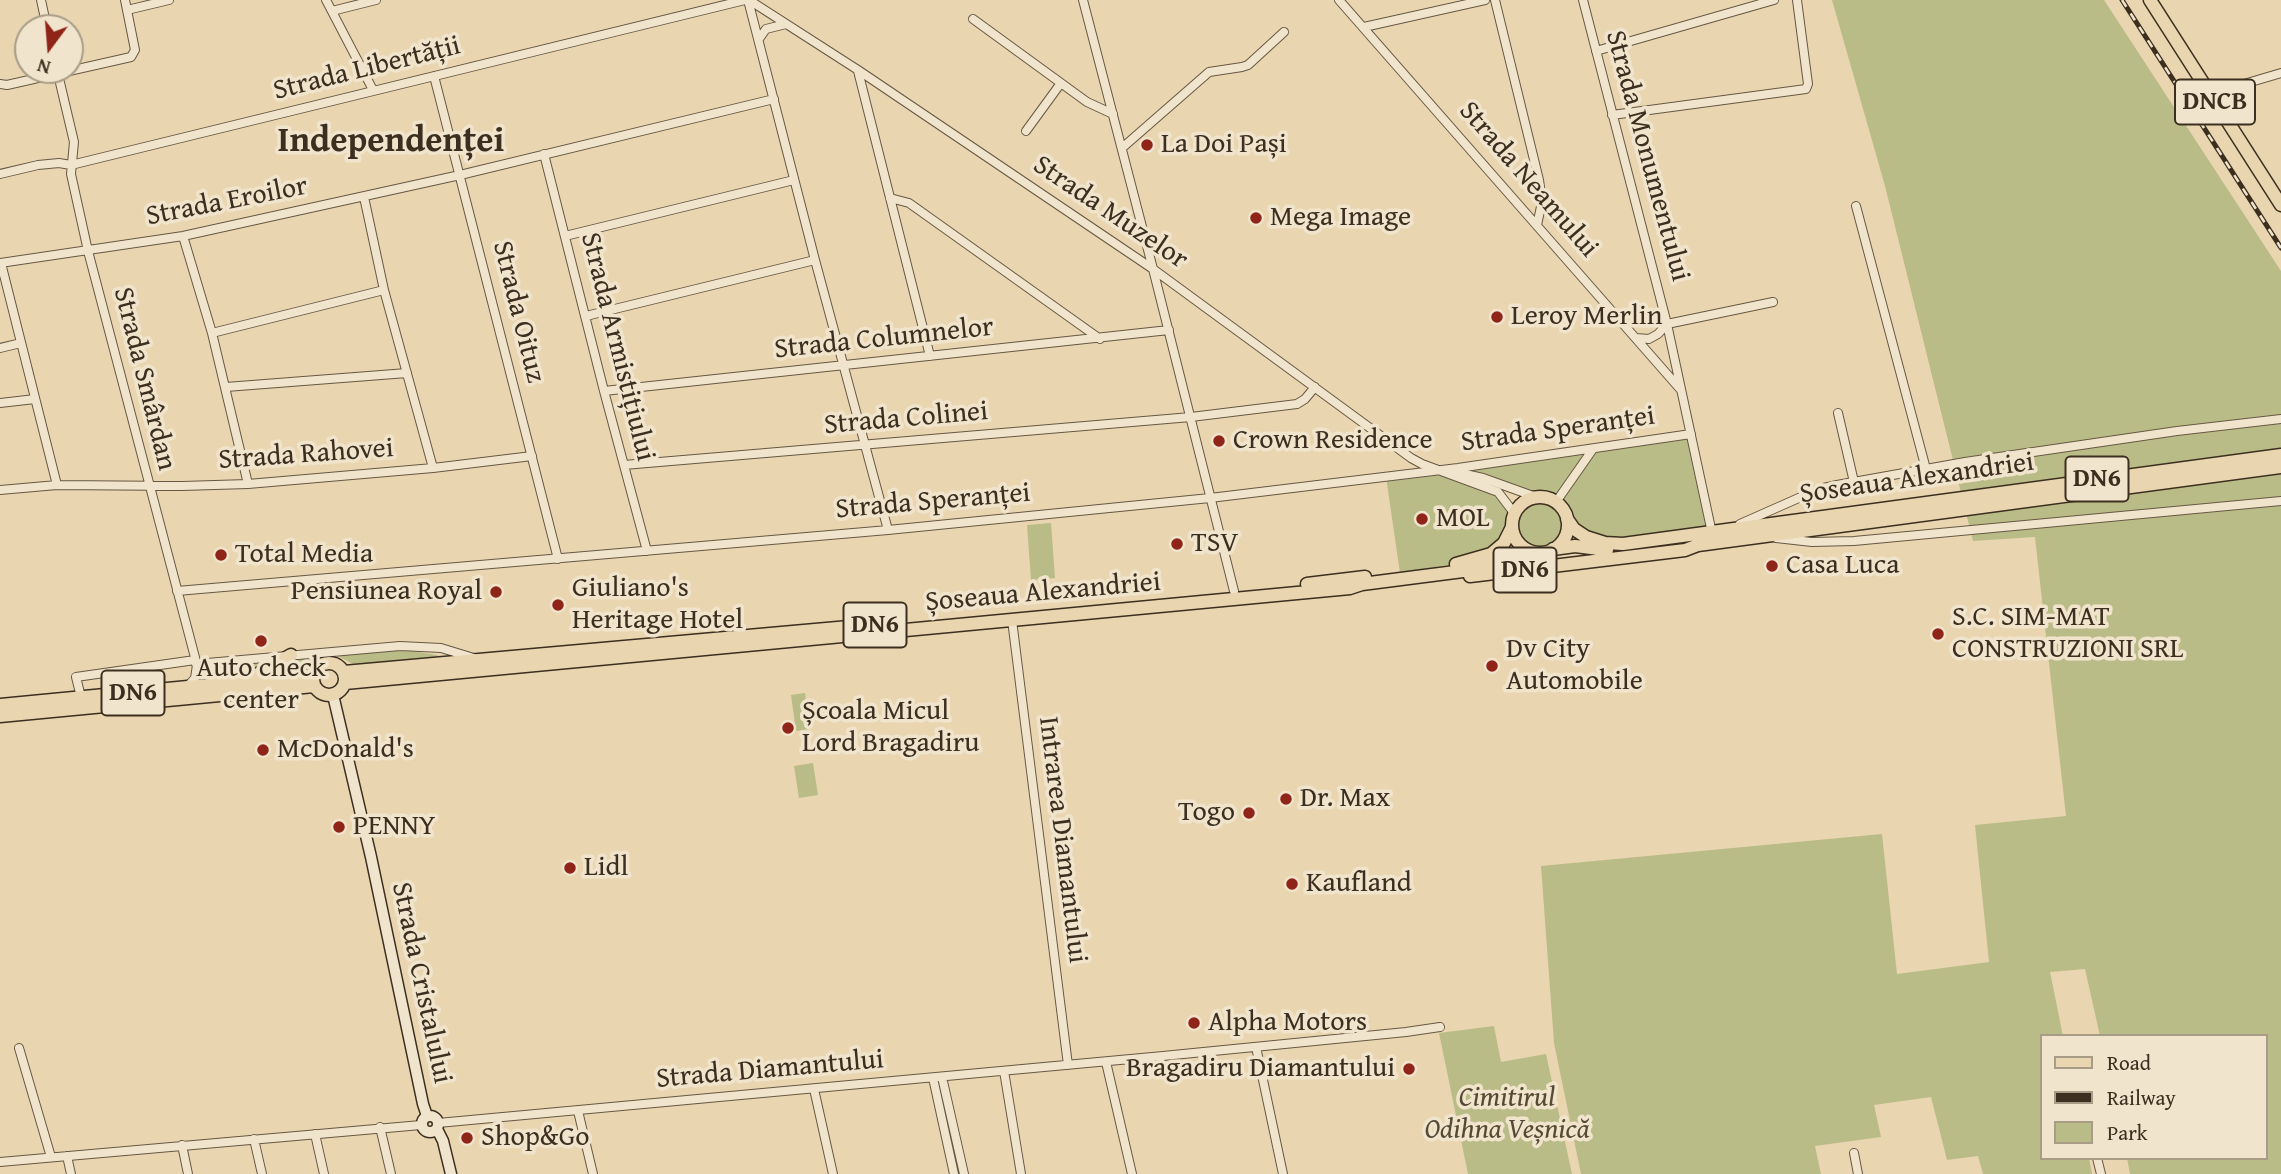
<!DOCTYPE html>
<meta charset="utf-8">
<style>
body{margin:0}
#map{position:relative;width:2281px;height:1174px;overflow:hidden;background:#e9d5b0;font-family:"Gentium Book Plus",serif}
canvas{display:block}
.legend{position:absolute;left:2040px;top:1034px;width:228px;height:126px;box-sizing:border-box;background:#f1e4cc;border:2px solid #a99c87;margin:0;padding:9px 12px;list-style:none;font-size:21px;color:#3c2f1f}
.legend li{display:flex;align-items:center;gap:14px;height:35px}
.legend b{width:35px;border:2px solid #a99c87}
.north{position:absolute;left:14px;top:14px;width:70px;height:70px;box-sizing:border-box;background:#f1e4cc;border:2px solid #a99c87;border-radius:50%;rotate:196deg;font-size:19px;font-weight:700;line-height:28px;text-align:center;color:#3c2f1f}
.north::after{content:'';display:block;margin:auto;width:24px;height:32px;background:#8f2418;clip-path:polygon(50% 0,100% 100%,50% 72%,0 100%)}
</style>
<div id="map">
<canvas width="2281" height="1174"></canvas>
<ul class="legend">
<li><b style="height:9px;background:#e9d5b0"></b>Road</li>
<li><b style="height:9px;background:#3c2f1f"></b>Railway</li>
<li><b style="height:19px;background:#babc88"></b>Park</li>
</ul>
<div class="north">N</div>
</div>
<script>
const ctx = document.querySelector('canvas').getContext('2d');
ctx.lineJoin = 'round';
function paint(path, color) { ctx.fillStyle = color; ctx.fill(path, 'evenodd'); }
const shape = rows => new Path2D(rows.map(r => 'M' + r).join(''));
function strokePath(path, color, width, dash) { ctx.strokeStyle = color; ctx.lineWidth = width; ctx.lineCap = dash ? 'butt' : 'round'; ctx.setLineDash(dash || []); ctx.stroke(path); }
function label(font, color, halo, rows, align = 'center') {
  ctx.font = font + ' "Gentium Book Plus",serif'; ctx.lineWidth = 7; ctx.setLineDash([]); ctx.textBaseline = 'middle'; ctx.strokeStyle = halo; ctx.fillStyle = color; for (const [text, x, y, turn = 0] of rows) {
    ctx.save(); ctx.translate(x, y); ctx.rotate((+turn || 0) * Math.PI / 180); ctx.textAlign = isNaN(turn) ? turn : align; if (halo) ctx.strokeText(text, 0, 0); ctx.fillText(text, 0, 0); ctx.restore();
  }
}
const green = shape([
 [1832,0,2104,0,2281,271,2281,1174,2130,1174,2127,1158,2265,1158,2265,1036,2100,1036,2085,969,2050,972,2063,1036,2041,1036,2041,1158,2089,1158,2092,1174,1983,1174,1978,1156,1947,1160,1931,1097,1874,1105,1881,1137,1815,1146,1821,1174,1581,1174,1554,1043,1541,866,1882,834,1897,974,1989,962,1975,825,2066,816,2035,537,1973,541,1885,186],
 [1691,434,1712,533,1623,544,1567,528,1560,544,1553,549,1539,552,1524,548,1514,535,1504,543,1464,562,1400,573,1386,477],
 [1466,474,1534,498,1520,505,1514,512,1491,488],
 [1051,523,1055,578,1031,580,1027,525],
 [399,649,437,655,439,658,357,666,336,655],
 [319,656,298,671,221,678,211,675,205,668],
 [805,693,809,729,796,731,791,695],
 [813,763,818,795,799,798,794,766],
 [1494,1026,1501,1062,1546,1054,1572,1174,1468,1174,1439,1033]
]);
const street = shape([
 [41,0,47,28],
 [326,0,373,90],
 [748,0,815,260,888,530],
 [749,0,858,70,1153,269,1411,458,1422,464,1498,492,1514,513],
 [1083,0,1153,269,1234,591],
 [1339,0,1681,390],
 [1495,0,1539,180,1542,202,1537,225],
 [1583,0,1667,324,1712,533],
 [127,10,169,0],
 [332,11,376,0],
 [973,19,1087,102,1113,114],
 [1364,27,1485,0],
 [759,39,766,29,786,24],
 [1596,51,1774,0],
 [57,70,74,142,71,174,88,251,197,665,195,678,188,686],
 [858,71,930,356],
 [434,76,558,559],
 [0,84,7,85,131,57,135,50,125,0],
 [2210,94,2281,73],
 [1612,115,1806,89,1808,84,1797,0],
 [1026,131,1061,83],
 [1122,148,1209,72,1242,67,1248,65,1284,32],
 [544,154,604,391,647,551],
 [0,174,38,165,59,163,71,165,745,0],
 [364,197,384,290,433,468],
 [890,198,909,203,1100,339],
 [1856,206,1926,469],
 [183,236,212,333,248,484],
 [565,236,794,180],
 [0,263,183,236,460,175,774,99],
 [1,263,57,485],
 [586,316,815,260],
 [212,333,384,290],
 [1636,338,1649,339,1658,334,1667,324,1773,302],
 [0,348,21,343],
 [226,387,407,373],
 [604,391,1169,330],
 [0,403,35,399],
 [1838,413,1854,482],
 [624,465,1191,417,1297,404,1305,399,1315,387],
 [1456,472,1483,478,1536,497],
 [0,490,57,485,182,486,248,484,433,468,532,456],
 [1556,502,1593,449],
 [1740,524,1819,489,1837,485,1965,462,2177,431,2281,419],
 [1776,538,1812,542,1854,541,2281,501],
 [177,591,888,530,1210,498,1458,468,1691,434],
 [1012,620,1068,1065],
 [196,664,400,646,441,648,477,659],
 [81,697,76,677,195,660],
 [1256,1047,1283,1174],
 [19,1048,51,1157],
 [1106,1062,1132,1174],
 [1004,1071,1021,1174],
 [942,1077,964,1174],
 [933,1078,954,1174],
 [814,1089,833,1174],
 [578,1111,593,1174],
 [438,1123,1163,1056,1406,1032,1440,1027],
 [380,1127,391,1174],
 [315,1134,324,1174],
 [254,1139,262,1174],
 [182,1145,188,1174],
 [1854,1153,1858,1174],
 [67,1156,71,1174],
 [2097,1158,2101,1174],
 [0,1162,421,1125]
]);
const secondary = shape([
 [333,695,371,857,423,1104,427,1116],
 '422 1124a8 8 0 1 1 16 0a8 8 0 1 1-16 0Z',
 [437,1129,443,1141,451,1174]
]);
const primary = shape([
 [2150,0,2281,205],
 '1512 525a28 28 0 1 1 56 0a28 28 0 1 1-56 0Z',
 [1567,519,1574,529,1586,537,1605,543,1623,544,2281,455],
 [1553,549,1575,546,1607,550],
 [1456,564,1491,554,1504,543,1512,527],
 [1470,576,1685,550,1698,545,2281,467],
 [1307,584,1365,577],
 '313 679a16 16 0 1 1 32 0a16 16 0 1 1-32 0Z',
 [344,672,860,626],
 [246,681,291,655],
 [345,683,1350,588,1362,584,1463,571,1480,567,1508,556,1532,552],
 [0,705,313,675],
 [0,716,314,686]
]);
const rail = shape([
 [2122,0,2281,248]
]);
const markers = [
 [1147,145,7,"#8f2418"],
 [1256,218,7,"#8f2418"],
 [1497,317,7,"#8f2418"],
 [1219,441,7,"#8f2418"],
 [1422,519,7,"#8f2418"],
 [1177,544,7,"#8f2418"],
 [221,555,7,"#8f2418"],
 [1772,566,7,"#8f2418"],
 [496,592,7,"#8f2418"],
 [558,605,7,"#8f2418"],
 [1938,634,7,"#8f2418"],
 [261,641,7,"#8f2418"],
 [1492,666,7,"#8f2418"],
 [788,728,7,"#8f2418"],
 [263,750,7,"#8f2418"],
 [1286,799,7,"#8f2418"],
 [1249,813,7,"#8f2418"],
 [339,827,7,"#8f2418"],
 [570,868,7,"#8f2418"],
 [1292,884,7,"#8f2418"],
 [1194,1023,7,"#8f2418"],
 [1409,1069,7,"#8f2418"],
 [467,1138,7,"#8f2418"]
];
const shields = [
 [2215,102,80],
 [2097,479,63],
 [1525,570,63],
 [875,625,63],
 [133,693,63]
];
const shieldNames = [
 ["DNCB",2215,102],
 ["DN6",2097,479],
 ["DN6",1525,570],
 ["DN6",875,625],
 ["DN6",133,693]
];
const streetNames = [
 ["Strada Libertății",367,69,-14],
 ["Strada Monumentului",1647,156,75],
 ["Strada Neamului",1528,180,49],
 ["Strada Eroilor",227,202,-11],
 ["Strada Muzelor",1110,213,34],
 ["Strada Oituz",518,312,76],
 ["Strada Columnelor",884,339,-6],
 ["Strada Armistițiului",617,347,76],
 ["Strada Smârdan",144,379,76],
 ["Strada Colinei",906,419,-5],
 ["Strada Speranței",1558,430,-8],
 ["Strada Rahovei",306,455,-4],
 ["Șoseaua Alexandriei",1917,479,-8],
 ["Strada Speranței",933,502,-5],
 ["Șoseaua Alexandriei",1043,593,-5],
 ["Intrarea Diamantului",1062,840,83],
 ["Strada Cristalului",421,983,78],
 ["Strada Diamantului",770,1070,-5]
];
const poiNames = [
 ["La Doi Pași",1161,145],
 ["Mega Image",1270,218],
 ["Leroy Merlin",1511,317],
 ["Crown Residence",1233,441],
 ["MOL",1436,519],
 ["TSV",1191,544],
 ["Total Media",235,555],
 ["Casa Luca",1786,566],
 ["Giuliano's",572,589],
 ["Heritage Hotel",572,621],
 ["Pensiunea Royal",482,592,"right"],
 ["S.C. SIM-MAT",1952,618],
 ["CONSTRUZIONI SRL",1952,650],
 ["Dv City",1506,650],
 ["Automobile",1506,682],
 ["Auto check",261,669,"center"],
 ["center",261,701,"center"],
 ["Școala Micul",802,712],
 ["Lord Bragadiru",802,744],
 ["McDonald's",277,750],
 ["Dr. Max",1300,799],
 ["Togo",1235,813,"right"],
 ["PENNY",353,827],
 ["Lidl",584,868],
 ["Kaufland",1306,884],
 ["Alpha Motors",1208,1023],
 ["Bragadiru Diamantului",1395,1069,"right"],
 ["Shop&Go",481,1138]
];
const parkNames = [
 ["Cimitirul",1507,1099],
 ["Odihna Veșnică",1507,1131]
];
const districtNames = [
 ["Independenței",391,142]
];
paint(green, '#babc88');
strokePath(street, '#675843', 10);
strokePath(secondary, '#3c2f1f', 13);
strokePath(primary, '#3c2f1f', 15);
strokePath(street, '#f1e4cc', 8);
strokePath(secondary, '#f1e4cc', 10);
strokePath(primary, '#e9d5b0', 12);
strokePath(rail, '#3c2f1f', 5);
strokePath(rail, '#f1e4cc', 2.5, [8]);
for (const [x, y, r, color] of markers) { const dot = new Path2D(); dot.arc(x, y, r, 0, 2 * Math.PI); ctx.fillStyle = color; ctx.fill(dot); strokePath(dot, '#f1e4cc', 2.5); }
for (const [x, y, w] of shields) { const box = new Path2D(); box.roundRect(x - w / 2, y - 22.5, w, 45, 5); ctx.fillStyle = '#f1e4cc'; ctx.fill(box); strokePath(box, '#3c2f1f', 2); }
label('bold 26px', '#3c2f1f', null, shieldNames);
label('28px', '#3c2f1f', '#f1e4cc', streetNames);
label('28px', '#3c2f1f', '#f1e4cc', poiNames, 'left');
label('italic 28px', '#554b34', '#f1e4cc', parkNames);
label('bold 35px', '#3c2f1f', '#f1e4cc', districtNames);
</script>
